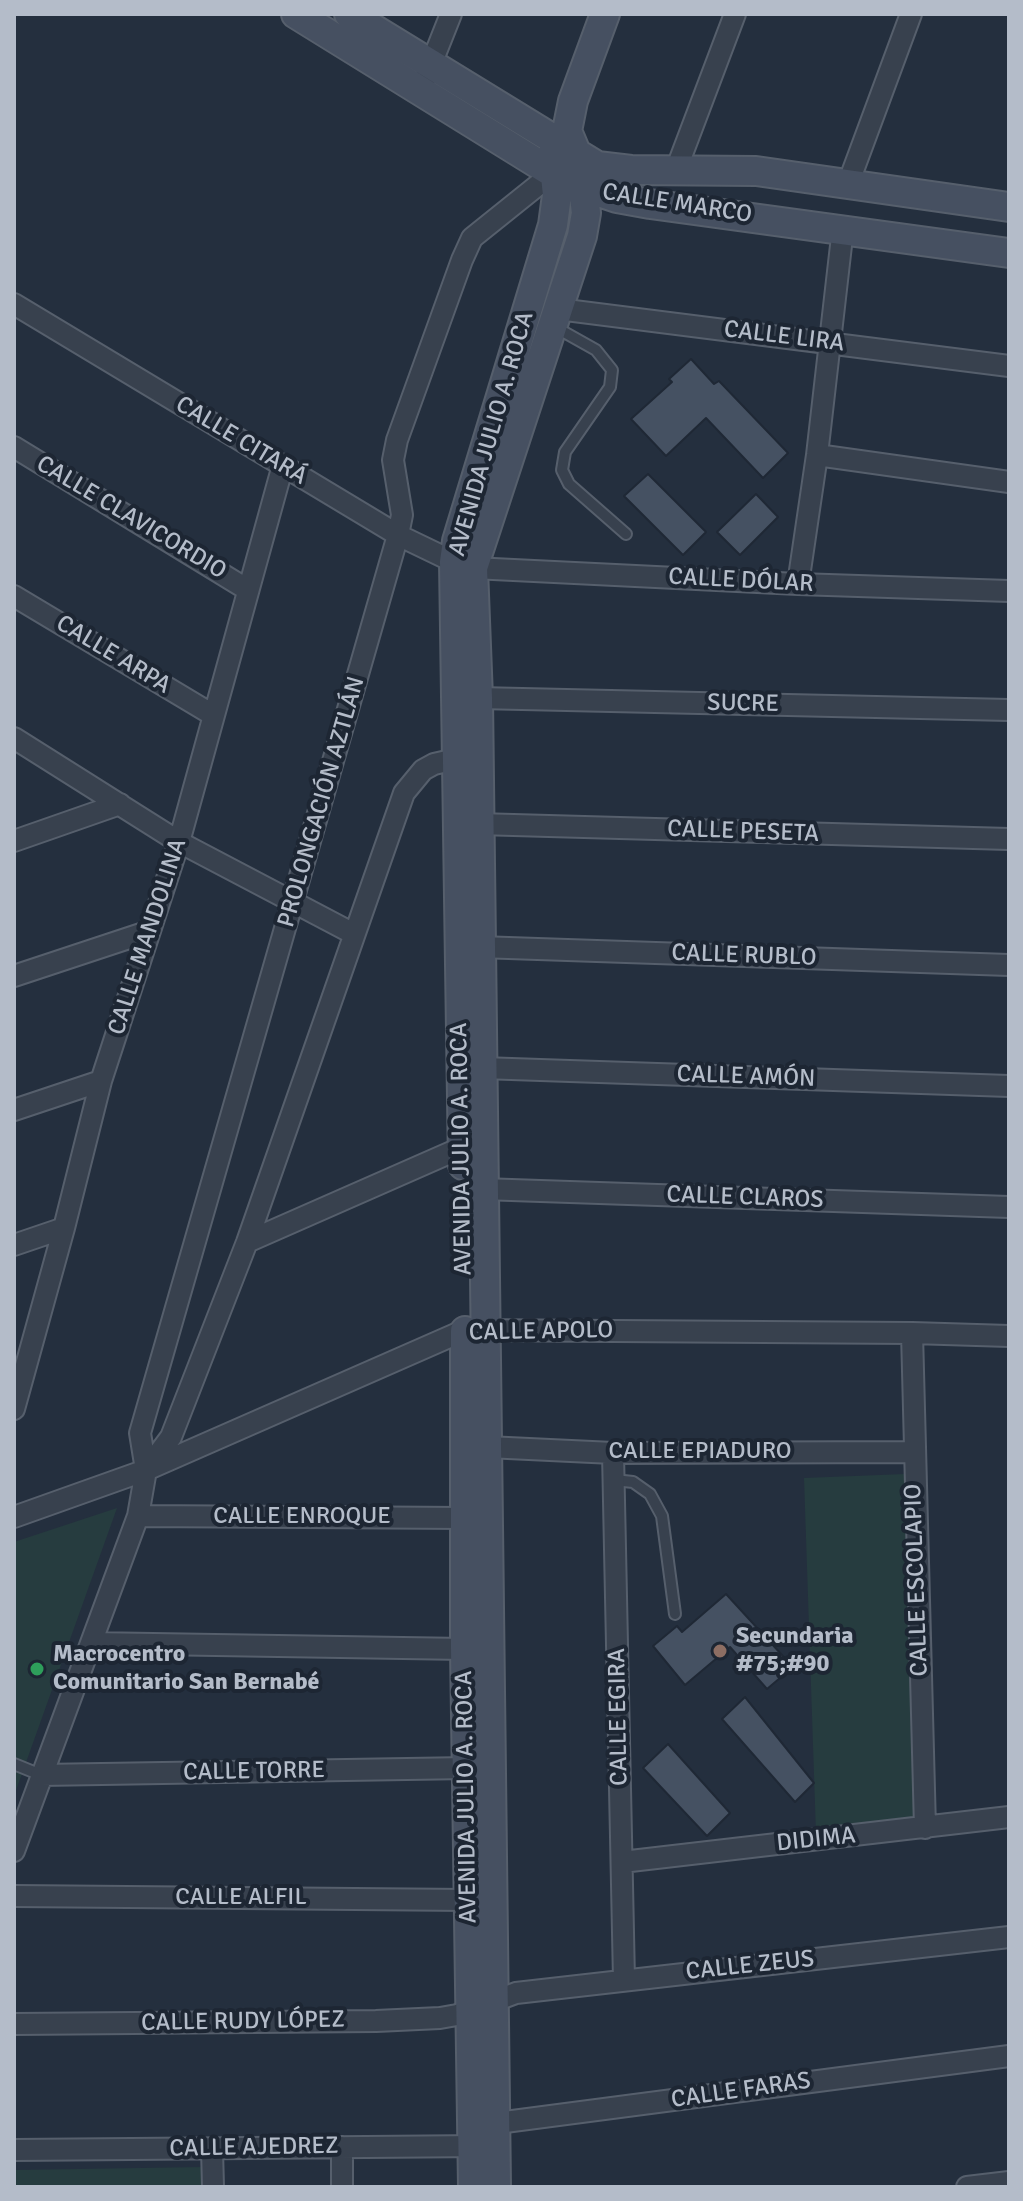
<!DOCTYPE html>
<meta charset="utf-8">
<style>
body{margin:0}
#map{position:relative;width:1023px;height:2201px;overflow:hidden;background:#242f3e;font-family:Signika,sans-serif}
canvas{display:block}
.frame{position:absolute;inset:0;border:16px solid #b4bcc9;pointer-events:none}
</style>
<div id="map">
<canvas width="1023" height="2201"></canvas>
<div class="frame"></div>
</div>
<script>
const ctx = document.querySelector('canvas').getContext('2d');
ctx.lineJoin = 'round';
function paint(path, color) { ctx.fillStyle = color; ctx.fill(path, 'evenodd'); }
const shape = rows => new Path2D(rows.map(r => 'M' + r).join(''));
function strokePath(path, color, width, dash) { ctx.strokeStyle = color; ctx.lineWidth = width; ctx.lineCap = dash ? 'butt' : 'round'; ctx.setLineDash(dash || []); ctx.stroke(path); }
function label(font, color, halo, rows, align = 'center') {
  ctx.font = font + ' Signika,sans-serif'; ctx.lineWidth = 8; ctx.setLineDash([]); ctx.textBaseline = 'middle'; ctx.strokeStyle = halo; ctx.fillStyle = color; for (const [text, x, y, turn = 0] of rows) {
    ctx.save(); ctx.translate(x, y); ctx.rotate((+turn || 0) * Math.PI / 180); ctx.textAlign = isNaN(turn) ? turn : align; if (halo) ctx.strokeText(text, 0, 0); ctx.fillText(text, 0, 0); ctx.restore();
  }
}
const green = shape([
 [905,1474,914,1822,816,1834,804,1478],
 [117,1508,14,1796,14,1542],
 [204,2167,204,2187,14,2187,14,2170]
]);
const building = shape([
 [691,359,714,384,719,381,788,453,763,478,706,418,666,456,631,419,672,382,669,379,691,359],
 [648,474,706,532,683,555,624,496,648,474],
 [756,494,778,517,740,555,717,532,756,494],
 [726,1594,793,1667,767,1689,730,1647,685,1685,653,1646,677,1626,682,1632,726,1594],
 [745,1697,814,1783,795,1802,722,1719,745,1697],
 [668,1744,730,1813,707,1836,643,1768,668,1744]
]);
const lane = shape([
 [555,327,596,350,612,370,610,387,565,452,562,470,569,484,626,534],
 [614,1480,633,1482,650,1494,662,1516,675,1614],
 [14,1764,41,1775]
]);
const street = shape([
 [426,77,451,14],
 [676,170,735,14],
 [848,184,911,14],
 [14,304,398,535,454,562,473,568,798,584,1009,591],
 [558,309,1009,366],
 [14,447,248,590],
 [817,455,1009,482],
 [798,584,817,455,843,228],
 [14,596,213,715],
 [478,698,1009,710],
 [14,738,179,842,354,934],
 [478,824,1009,839],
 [14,841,120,804],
 [479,947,1009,965],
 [14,976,150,931],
 [482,1068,1009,1086],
 [14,1110,101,1081],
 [482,1189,1009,1207],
 [247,1242,463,1147],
 [14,1245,64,1228],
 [912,1333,925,1828],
 [14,1409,64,1228,101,1081,179,842,283,465],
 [487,1447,613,1453,913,1452],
 [613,1453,624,1980],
 [148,1468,171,1437,247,1242,404,793,423,770,434,764,456,759],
 [138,1516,466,1518],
 [14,1517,146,1470,465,1330,912,1333,1009,1336],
 [91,1643,465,1649],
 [41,1775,468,1768],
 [14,1851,138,1516,146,1470,140,1433,398,535,402,515,393,460,397,440,462,260,472,238,553,173],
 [622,1862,1009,1817],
 [14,1896,468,1900],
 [14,2024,376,2021,440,2018,457,2015,516,1993,1009,1937],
 [482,2125,1009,2056],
 [342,2147,342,2187],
 [212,2149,213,2187],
 [14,2150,483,2146],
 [967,2187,1009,2182]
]);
const secondary = shape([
 [296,14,553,173,581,186,617,198,650,204,1009,253],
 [349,14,597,166,631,170,756,171,1009,207],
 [463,1165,454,562,457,541,553,225,557,195,553,157,555,142,567,131],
 [465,1331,465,1649,473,2187],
 [496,2187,478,698,473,568,582,236,586,213,584,196,577,155,567,131,573,101,605,14]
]);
const markers = [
 [720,1651,8,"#8d6e63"],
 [37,1669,8,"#2e9e5b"]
];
const streetNames = [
 ["CALLE MARCO",677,204,9],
 ["CALLE LIRA",784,337,7],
 ["AVENIDA JULIO A. ROCA",492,434,-74],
 ["CALLE CITARÁ",241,441,31],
 ["CALLE CLAVICORDIO",131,518,31],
 ["CALLE DÓLAR",741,581,3],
 ["CALLE ARPA",113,655,31],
 ["SUCRE",743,704,1],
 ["PROLONGACIÓN AZTLÁN",322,802,-74],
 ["CALLE PESETA",743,832,2],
 ["CALLE MANDOLINA",148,937,-72],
 ["CALLE RUBLO",744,956,2],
 ["CALLE AMÓN",746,1077,2],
 ["AVENIDA JULIO A. ROCA",462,1149,-91],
 ["CALLE CLAROS",745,1198,2],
 ["CALLE APOLO",541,1332,-1],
 ["CALLE EPIADURO",700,1452],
 ["CALLE ENROQUE",302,1517],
 ["CALLE ESCOLAPIO",917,1580,-92],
 ["CALLE EGIRA",619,1717,-91],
 ["CALLE TORRE",254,1772,-1],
 ["AVENIDA JULIO A. ROCA",467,1797,-91],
 ["DIDIMA",816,1840,-6],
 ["CALLE ALFIL",241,1898],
 ["CALLE ZEUS",750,1966,-6],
 ["CALLE RUDY LÓPEZ",243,2022,-1],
 ["CALLE FARAS",741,2091,-8],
 ["CALLE AJEDREZ",254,2148,-1]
];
const poiNames = [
 ["Secundaria",736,1637],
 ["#75;#90",736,1665],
 ["Macrocentro",53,1655],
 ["Comunitario San Bernabé",53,1683]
];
paint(green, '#263c3f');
paint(building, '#455162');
strokePath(building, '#1f2835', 2);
strokePath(lane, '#565f6c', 14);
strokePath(street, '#565f6c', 24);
strokePath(secondary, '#565f6c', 32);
strokePath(lane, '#38414e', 10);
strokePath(street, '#38414e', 20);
strokePath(secondary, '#465061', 28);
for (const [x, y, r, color] of markers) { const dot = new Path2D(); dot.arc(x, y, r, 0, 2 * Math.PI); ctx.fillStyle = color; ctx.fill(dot); strokePath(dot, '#1d2633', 3); }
label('24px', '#b4bcc9', '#1d2633', streetNames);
label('bold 24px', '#b4bcc9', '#1d2633', poiNames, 'left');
</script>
